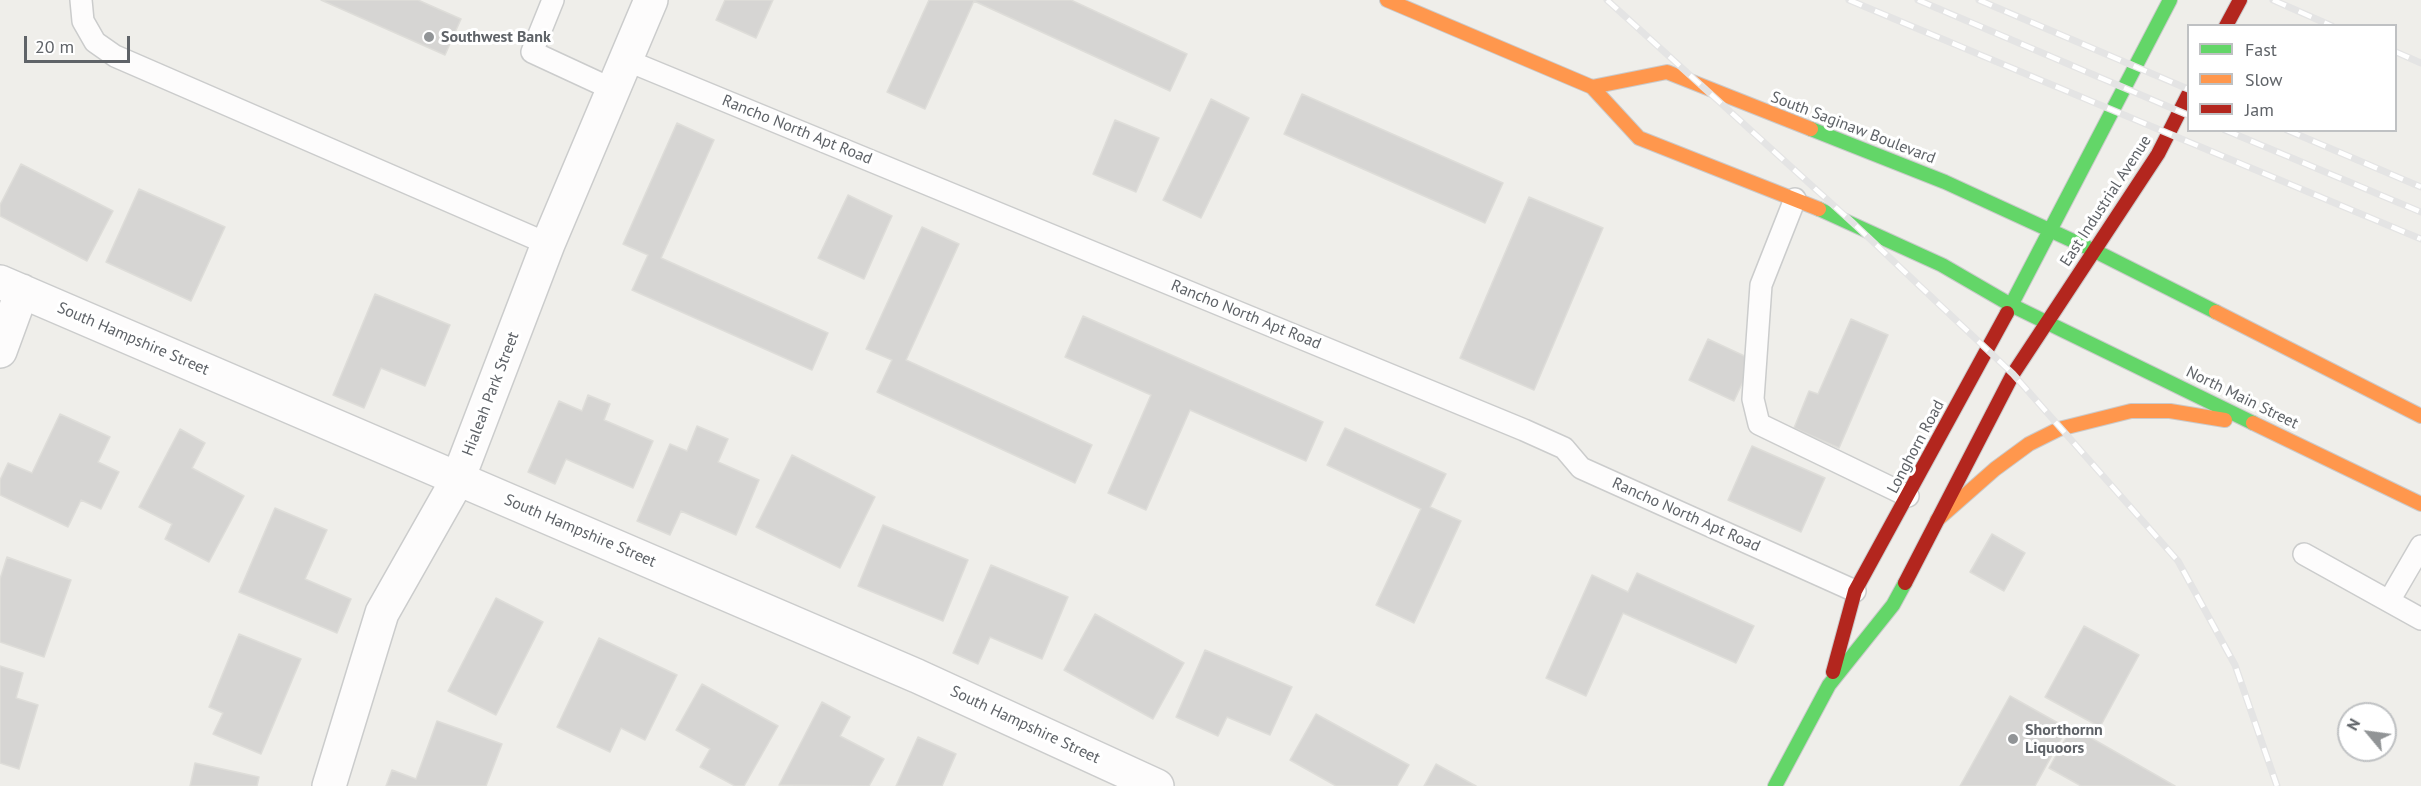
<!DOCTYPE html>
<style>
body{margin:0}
#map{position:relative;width:2421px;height:786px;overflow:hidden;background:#efeeea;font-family:"PT Sans",sans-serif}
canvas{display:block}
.legend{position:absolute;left:2187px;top:24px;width:210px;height:108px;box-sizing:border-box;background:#fff;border:2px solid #bfc1c3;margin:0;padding:8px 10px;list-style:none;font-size:18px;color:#5f6368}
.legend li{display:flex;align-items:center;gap:12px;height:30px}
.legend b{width:30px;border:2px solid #bfc1c3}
.north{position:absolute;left:2337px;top:702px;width:60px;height:60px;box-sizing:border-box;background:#fff;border:2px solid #bfc1c3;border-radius:50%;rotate:299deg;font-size:16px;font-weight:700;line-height:24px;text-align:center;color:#5f6368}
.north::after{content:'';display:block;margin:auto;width:21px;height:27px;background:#919496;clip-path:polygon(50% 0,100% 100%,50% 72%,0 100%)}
.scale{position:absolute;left:24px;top:36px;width:106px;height:27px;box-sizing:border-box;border:3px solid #5f6368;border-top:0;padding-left:8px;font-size:18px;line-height:21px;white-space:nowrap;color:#5f6368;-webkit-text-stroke:4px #fff;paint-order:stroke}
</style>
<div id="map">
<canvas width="2421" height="786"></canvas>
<ul class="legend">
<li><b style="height:8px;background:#63d668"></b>Fast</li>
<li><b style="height:8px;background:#ff974d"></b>Slow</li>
<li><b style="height:8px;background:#b3261e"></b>Jam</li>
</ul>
<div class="north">N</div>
<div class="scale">20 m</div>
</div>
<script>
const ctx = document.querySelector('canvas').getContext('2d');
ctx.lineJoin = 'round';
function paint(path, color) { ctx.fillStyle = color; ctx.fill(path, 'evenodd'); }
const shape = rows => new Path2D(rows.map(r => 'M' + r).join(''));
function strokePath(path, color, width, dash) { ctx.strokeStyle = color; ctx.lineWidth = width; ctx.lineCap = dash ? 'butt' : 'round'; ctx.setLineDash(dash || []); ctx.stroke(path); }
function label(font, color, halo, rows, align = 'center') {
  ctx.font = font + ' "PT Sans",sans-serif'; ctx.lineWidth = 6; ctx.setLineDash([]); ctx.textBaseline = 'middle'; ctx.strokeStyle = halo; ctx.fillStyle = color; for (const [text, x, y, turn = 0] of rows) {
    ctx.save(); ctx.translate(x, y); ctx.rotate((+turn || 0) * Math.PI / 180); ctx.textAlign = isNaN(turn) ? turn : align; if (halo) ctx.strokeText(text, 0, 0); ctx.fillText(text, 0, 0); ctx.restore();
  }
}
const building = shape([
 [321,0,418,0,461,19,445,55,321,0],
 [725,0,773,0,756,38,716,20,725,0],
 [929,0,1071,0,1187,54,1170,91,974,1,925,109,887,92,929,0],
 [1302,94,1503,183,1485,223,1284,134,1302,94],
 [1211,99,1249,118,1201,218,1163,200,1211,99],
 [1115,120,1159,138,1136,192,1093,174,1115,120],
 [677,123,714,140,661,258,828,333,812,370,632,290,648,255,623,244,677,123],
 [21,164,113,211,87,261,0,216,0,205,21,164],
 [139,189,225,227,191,301,106,262,139,189],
 [848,195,892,216,864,279,818,258,848,195],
 [1529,197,1603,228,1534,390,1460,358,1529,197],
 [922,227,959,244,906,360,1092,445,1075,483,877,392,892,360,866,349,922,227],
 [375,294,450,325,425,386,381,368,364,408,333,395,375,294],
 [1083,316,1323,422,1306,461,1190,410,1146,510,1108,493,1151,395,1065,357,1083,316],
 [1851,319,1888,335,1839,448,1794,428,1809,391,1818,394,1851,319],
 [1708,339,1753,360,1734,401,1689,380,1708,339],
 [588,395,610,404,604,420,653,441,633,488,566,459,555,484,528,472,559,401,582,411,588,395],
 [60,414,110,437,98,462,119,472,101,509,81,500,68,527,0,495,0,480,8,463,32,473,60,414],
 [697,426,728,439,718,462,759,480,736,535,681,511,670,535,637,521,670,444,687,451,697,426],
 [1345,428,1446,474,1430,507,1461,521,1414,623,1376,605,1421,509,1327,465,1345,428],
 [180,429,205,443,192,468,244,496,209,562,165,539,172,524,139,507,180,429],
 [1752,446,1825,478,1801,532,1728,500,1752,446],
 [792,455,875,497,840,568,756,527,792,455],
 [275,508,327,530,305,579,351,599,337,633,239,592,275,508],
 [883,525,968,560,943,621,858,586,883,525],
 [1992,534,2025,553,2004,591,1970,572,1992,534],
 [7,557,71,580,44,657,0,642,0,579,7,557],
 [991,565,1068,597,1042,659,990,637,978,664,953,653,991,565],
 [1637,573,1754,626,1736,663,1623,613,1586,696,1546,678,1592,575,1628,592,1637,573],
 [496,598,543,622,496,715,448,691,496,598],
 [1095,614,1184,663,1153,719,1064,670,1095,614],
 [2084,626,2139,655,2100,727,2045,697,2084,626],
 [239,634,301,659,261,754,213,734,223,713,209,707,239,634],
 [599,638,677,675,645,740,621,728,610,752,557,727,599,638],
 [1205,650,1292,687,1270,735,1227,717,1218,736,1176,717,1205,650],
 [0,666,23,673,16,698,38,705,19,769,0,763,0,666],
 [702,684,778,726,744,786,735,786,700,767,710,749,676,730,702,684],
 [2010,696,2067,728,2035,786,1960,786,2010,696],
 [822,702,850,717,840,736,884,759,869,786,779,785,822,702],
 [1316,714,1409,765,1397,786,1336,786,1290,760,1316,714],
 [437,721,502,744,486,786,386,786,392,770,416,779,437,721],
 [2072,727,2175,786,2081,786,2049,768,2072,727],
 [918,737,956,754,942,786,896,786,918,737],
 [195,763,259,777,257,786,190,786,195,763],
 [1436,764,1476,786,1424,786,1436,764]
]);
const lane = shape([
 [81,0,83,21,95,42,115,56,548,244],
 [553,0,532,52,614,90],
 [626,60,1524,430,1564,448,1581,468,1855,591],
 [1795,199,1761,285,1753,399,1759,424,1908,496],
 [2304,554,2421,619],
 [2389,601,2421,546]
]);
const street = shape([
 [0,282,917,676,1157,786],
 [0,351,22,291],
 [329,786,382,613,458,479,548,244,651,0]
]);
const fast = shape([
 [1811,129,1945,182,2095,251,2216,312],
 [1819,209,1942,265,2011,305,2253,423],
 [2007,313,2170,0],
 [1775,786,1829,685,1893,605,1905,583]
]);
const slow = shape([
 [1387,0,1592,87,1639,138,1819,209],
 [1592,87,1667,72,1811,129],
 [2216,312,2421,416],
 [2253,423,2421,504],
 [1937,520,1995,469,2029,444,2059,429,2131,411,2170,411,2225,420]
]);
const jam = shape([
 [2226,26,2240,0],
 [1905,583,2013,374,2158,154,2188,95],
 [1833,672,1855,591,2007,313]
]);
const rail = shape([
 [1607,0,1853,223,2013,374,2178,561,2235,665,2277,786],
 [1849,0,2421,239],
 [1918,0,2188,115],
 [1979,0,2188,89],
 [2273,0,2332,26],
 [2396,52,2421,63],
 [2225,130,2421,212],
 [2287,130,2421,187]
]);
const markers = [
 [429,37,6,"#919496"],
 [2013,739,6,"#919496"]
];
const poiNames = [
 ["Southwest Bank",441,37],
 ["Shorthornn",2025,730],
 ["Liquoors",2025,748]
];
const streetNames = [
 ["South Saginaw Boulevard",1853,128,21],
 ["Rancho North Apt Road",797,130,22],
 ["East Industrial Avenue",2106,201,-57],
 ["Rancho North Apt Road",1246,315,22],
 ["South Hampshire Street",133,339,23],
 ["Hialeah Park Street",491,394,-69],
 ["North Main Street",2242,398,26],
 ["Longhorn Road",1916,447,-62],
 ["Rancho North Apt Road",1686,515,24],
 ["South Hampshire Street",580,531,23],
 ["South Hampshire Street",1025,725,25]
];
paint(building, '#d6d5d3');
strokePath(building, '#deddd9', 1.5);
strokePath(lane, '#cbcccc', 24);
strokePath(street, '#cbcccc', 36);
strokePath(fast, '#cacacb', 16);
strokePath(slow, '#cacacb', 16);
strokePath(jam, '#cacacb', 16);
strokePath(lane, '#fdfcfc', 21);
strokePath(street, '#fdfcfc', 33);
strokePath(fast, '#63d668', 14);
strokePath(slow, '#ff974d', 14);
strokePath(jam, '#b3261e', 14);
strokePath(rail, '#e4e4e4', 7);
strokePath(rail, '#fff', 4.5, [14]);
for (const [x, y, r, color] of markers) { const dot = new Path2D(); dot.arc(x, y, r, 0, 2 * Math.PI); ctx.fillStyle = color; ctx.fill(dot); strokePath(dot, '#fff', 2); }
label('bold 16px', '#5f6368', '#fff', poiNames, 'left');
label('16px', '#5f6368', '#fff', streetNames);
</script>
